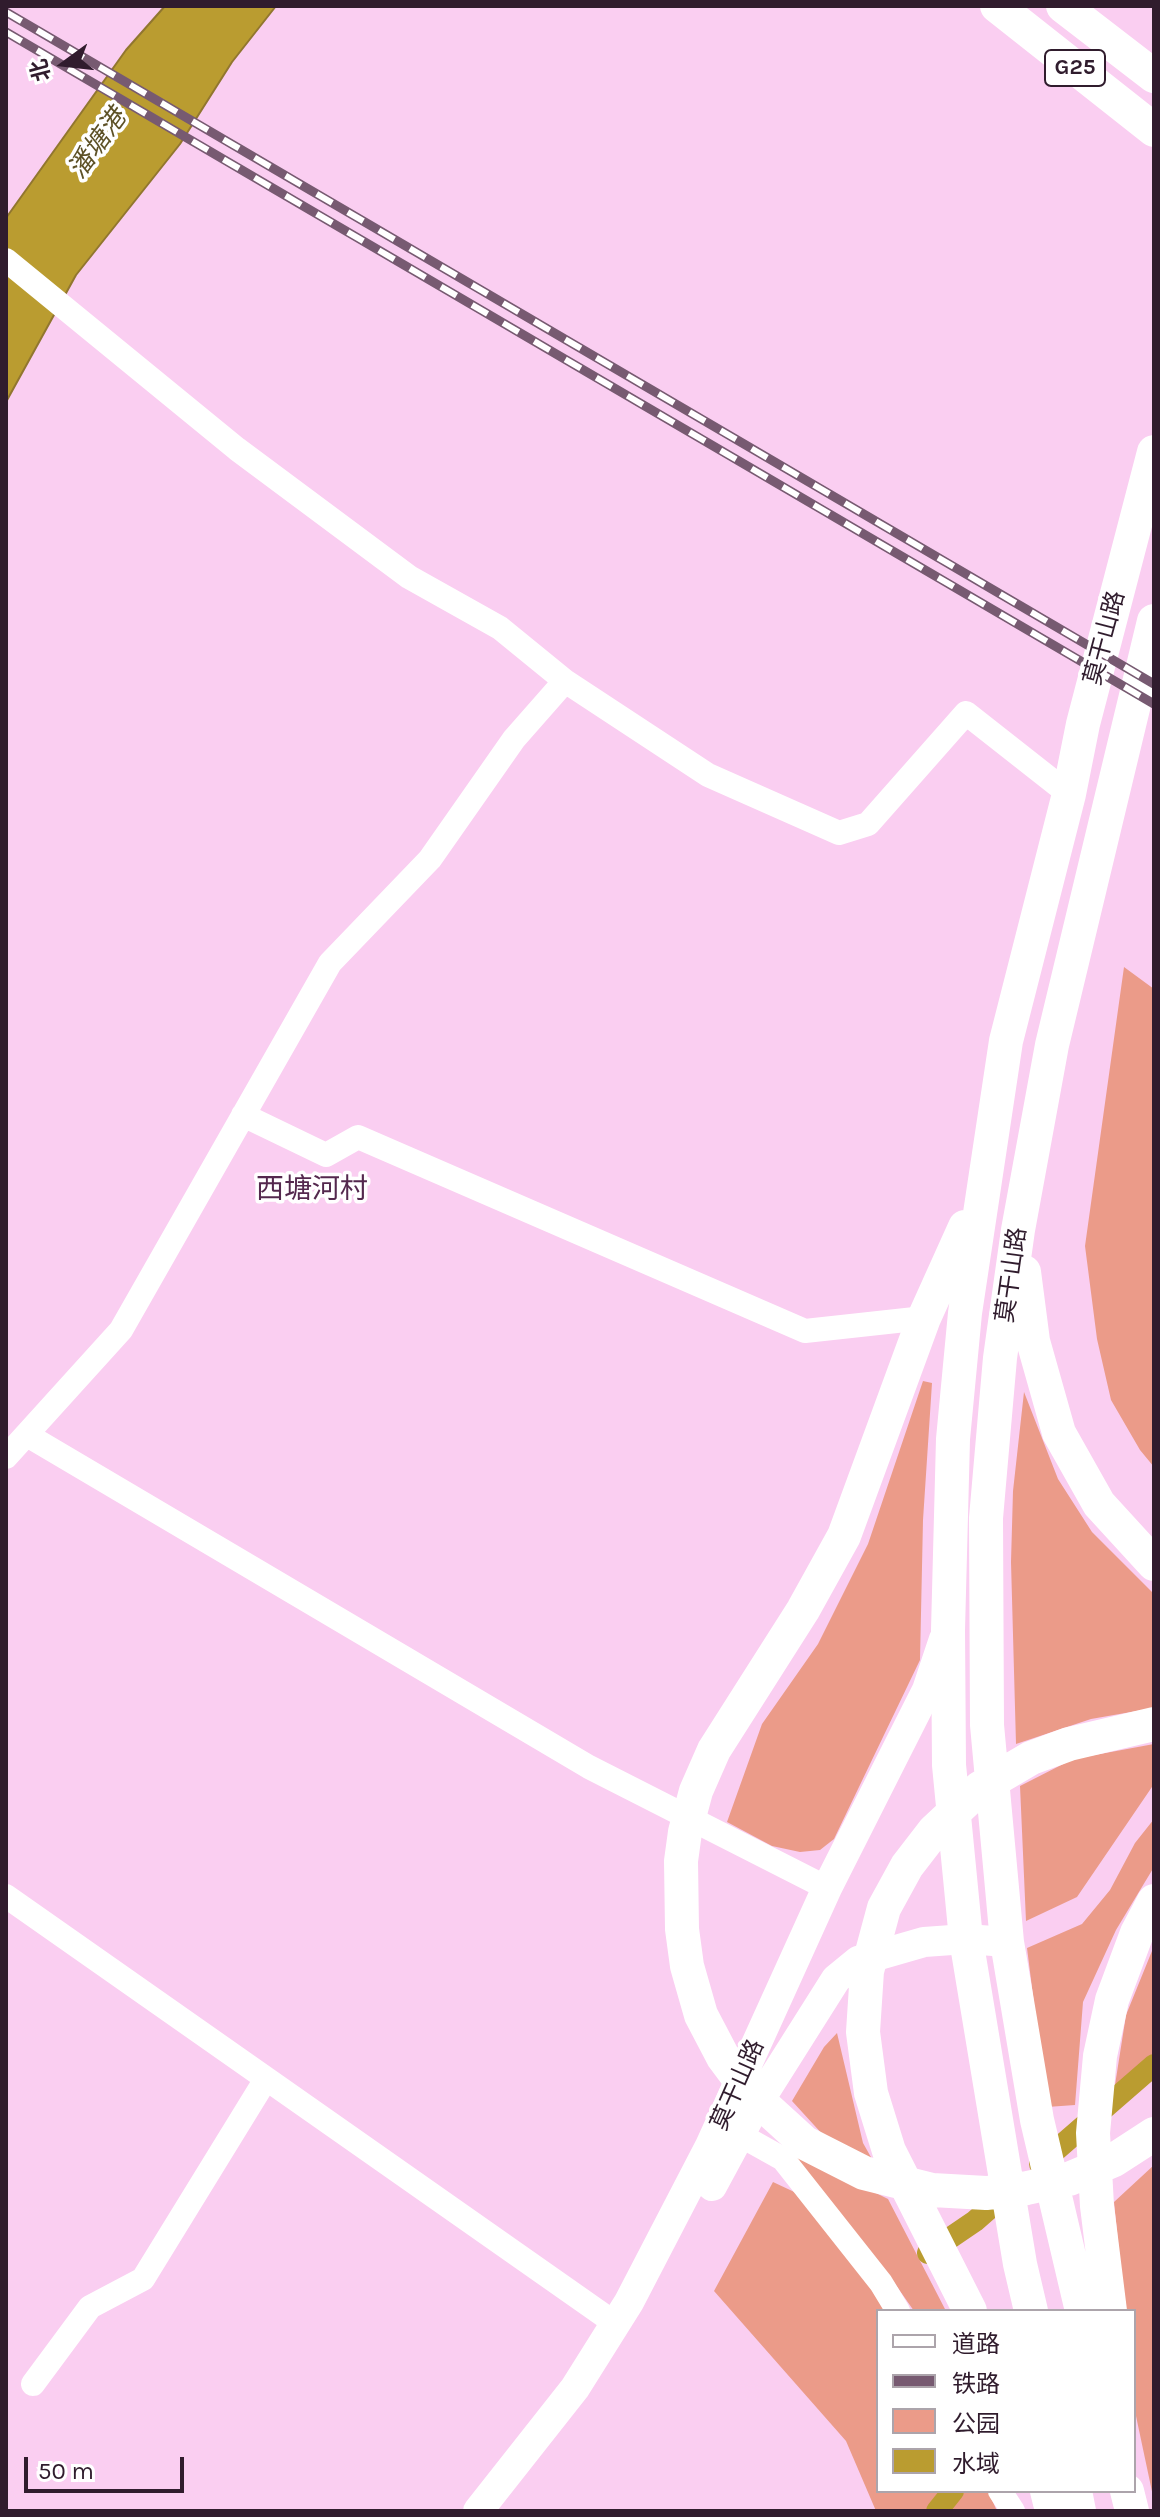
<!DOCTYPE html>
<meta charset="utf-8">
<style>
body{margin:0}
#map{position:relative;width:1160px;height:2517px;overflow:hidden;background:#facef1;font-family:Karla,"Noto Sans SC",sans-serif}
canvas{display:block}
.frame{position:absolute;inset:0;border:8px solid #301c2d;pointer-events:none}
.legend{position:absolute;left:876px;top:2309px;width:260px;height:184px;box-sizing:border-box;background:#fff;border:2px solid #aca4ab;margin:0;padding:10px 14px;list-style:none;font-size:24px;color:#301c2d}
.legend li{display:flex;align-items:center;gap:16px;height:40px}
.legend b{width:40px;border:2px solid #aca4ab}
.north{position:absolute;left:24px;top:24px;width:80px;height:80px;-webkit-text-stroke:6px #fff;paint-order:stroke;rotate:255deg;font-size:22px;font-weight:700;line-height:32px;text-align:center;color:#301c2d}
.north::after{content:'';display:block;margin:auto;width:28px;height:36px;background:#301c2d;clip-path:polygon(50% 0,100% 100%,50% 72%,0 100%)}
.scale{position:absolute;left:24px;top:2457px;width:160px;height:36px;box-sizing:border-box;border:4px solid #301c2d;border-top:0;padding-left:10px;font-size:24px;line-height:28px;white-space:nowrap;color:#301c2d;-webkit-text-stroke:6px #fff;paint-order:stroke}
</style>
<div id="map">
<canvas width="1160" height="2517"></canvas>
<div class="frame"></div>
<ul class="legend">
<li><b style="height:10px;background:#fff"></b>道路</li>
<li><b style="height:10px;background:#775a71"></b>铁路</li>
<li><b style="height:22px;background:#eb9b89"></b>公园</li>
<li><b style="height:22px;background:#ba9c30"></b>水域</li>
</ul>
<div class="north">北</div>
<div class="scale">50 m</div>
</div>
<script>
const ctx = document.querySelector('canvas').getContext('2d');
ctx.lineJoin = 'round';
function paint(path, color) { ctx.fillStyle = color; ctx.fill(path, 'evenodd'); }
const shape = rows => new Path2D(rows.map(r => 'M' + r).join(''));
function strokePath(path, color, width, dash) { ctx.strokeStyle = color; ctx.lineWidth = width; ctx.lineCap = dash ? 'butt' : 'round'; ctx.setLineDash(dash || []); ctx.stroke(path); }
function label(font, color, halo, rows, align = 'center') {
  ctx.font = font + ' Karla,"Noto Sans SC",sans-serif'; ctx.lineWidth = 7; ctx.setLineDash([]); ctx.textBaseline = 'middle'; ctx.strokeStyle = halo; ctx.fillStyle = color; for (const [text, x, y, turn = 0] of rows) {
    ctx.save(); ctx.translate(x, y); ctx.rotate((+turn || 0) * Math.PI / 180); ctx.textAlign = isNaN(turn) ? turn : align; if (halo) ctx.strokeText(text, 0, 0); ctx.fillText(text, 0, 0); ctx.restore();
  }
}
const green = shape([
 [1124,967,1154,989,1154,1467,1140,1450,1111,1400,1097,1339,1085,1246],
 [923,1381,932,1383,923,1520,920,1660,834,1839,820,1850,800,1852,772,1846,727,1822,762,1724,818,1644,868,1544],
 [1024,1392,1058,1479,1092,1532,1154,1594,1154,1708,1091,1719,1016,1744,1011,1562,1013,1491],
 [1154,1744,1154,1784,1077,1897,1026,1921,1020,1786,1073,1759],
 [1154,1819,1154,1867,1116,1930,1083,2002,1075,2105,1047,2107,1027,1948,1082,1924,1110,1890,1135,1843],
 [1154,1946,1154,2058,1115,2085,1126,2015],
 [837,2033,863,2143,872,2159,824,2136,792,2101,824,2047],
 [774,2142,888,2199,946,2311,914,2311,886,2271],
 [1154,2165,1154,2501,1136,2416,1134,2311,1125,2311,1114,2202],
 [773,2182,805,2197,898,2311,878,2311,878,2491,988,2491,997,2511,876,2511,846,2441,714,2291]
]);
const water = shape([
 [165,6,276,6,232,62,180,144,76,275,6,402,6,218,126,50,165,6]
]);
const canal = shape([
 [1040,2164,1154,2065],
 [928,2253,975,2221,1008,2192],
 [937,2511,953,2491]
]);
const minor = shape([
 [6,260,237,449,409,577,500,628,565,681,708,775,839,833,868,824,966,713,1069,794],
 [243,1115,326,1155,358,1137,805,1331,924,1318],
 [27,1435,589,1767,827,1888],
 [6,1457,121,1330,330,963,430,859,514,739,565,681],
 [6,1896,616,2324],
 [740,2135,783,2159,881,2283,898,2311],
 [33,2384,90,2307,143,2279,266,2079],
 [1000,2491,1013,2511]
]);
const major = shape([
 [712,2186,752,2112,836,1979,858,1961,924,1942,966,1939,1007,1942],
 [478,2511,575,2388,629,2302,710,2146,827,1888,927,1690,944,1639]
]);
const highway = shape([
 [997,6,1154,130],
 [1063,6,1154,76],
 [965,1227,924,1318,844,1536,803,1610,714,1750,696,1791,685,1832,681,1861,682,1929,687,1966,701,2015,723,2057,749,2092,805,2143,864,2173,932,2190,986,2193,1027,2188,1069,2179,1114,2160,1154,2134],
 [1024,1272,1033,1341,1059,1433,1099,1504,1154,1564],
 [970,2311,889,2151,871,2093,863,2032,867,1971,884,1908,907,1866,934,1831,980,1788,1031,1758,1069,1744,1154,1724],
 [1031,2311,1020,2264,966,1939,949,1765,948,1630,953,1439,965,1313,1006,1041,1069,794,1083,724,1154,452],
 [1082,2311,1037,2120,1007,1942,987,1725,986,1518,1000,1358,1018,1230,1052,1045,1154,621],
 [1110,2311,1097,2206,1093,2133,1100,2056,1112,2000,1137,1933,1154,1901],
 [1047,2491,1052,2511],
 [1075,2491,1079,2511],
 [1127,2491,1132,2511]
]);
const rail = shape([
 [6,12,1154,684],
 [6,32,1154,704]
]);
const shields = [
 [1075,68,60]
];
const shieldNames = [
 ["G25",1075,68]
];
const streetNames = [
 ["莫干山路",1105,638,-75],
 ["莫干山路",1012,1275,-82],
 ["莫干山路",738,2085,-66]
];
const waterNames = [
 ["潘塘港",98,144,-54]
];
const quarterNames = [
 ["西塘河村",312,1190]
];
paint(green, '#eb9b89');
paint(water, '#ba9c30');
strokePath(water, '#91762f', 2);
strokePath(canal, '#ba9c30', 22);
strokePath(minor, '#fff', 24);
strokePath(major, '#fff', 30);
strokePath(highway, '#fff', 34);
strokePath(rail, '#775a71', 9);
strokePath(rail, '#fff', 6, [18]);
for (const [x, y, w] of shields) { const box = new Path2D(); box.roundRect(x - w / 2, y - 18, w, 36, 6); ctx.fillStyle = '#fff'; ctx.fill(box); strokePath(box, '#301c2d', 2); }
label('bold 22px', '#301c2d', null, shieldNames);
label('24px', '#301c2d', '#fff', streetNames);
label('italic 26px', '#5d5126', '#fff', waterNames);
label('28px', '#54284e', '#fff', quarterNames);
</script>
